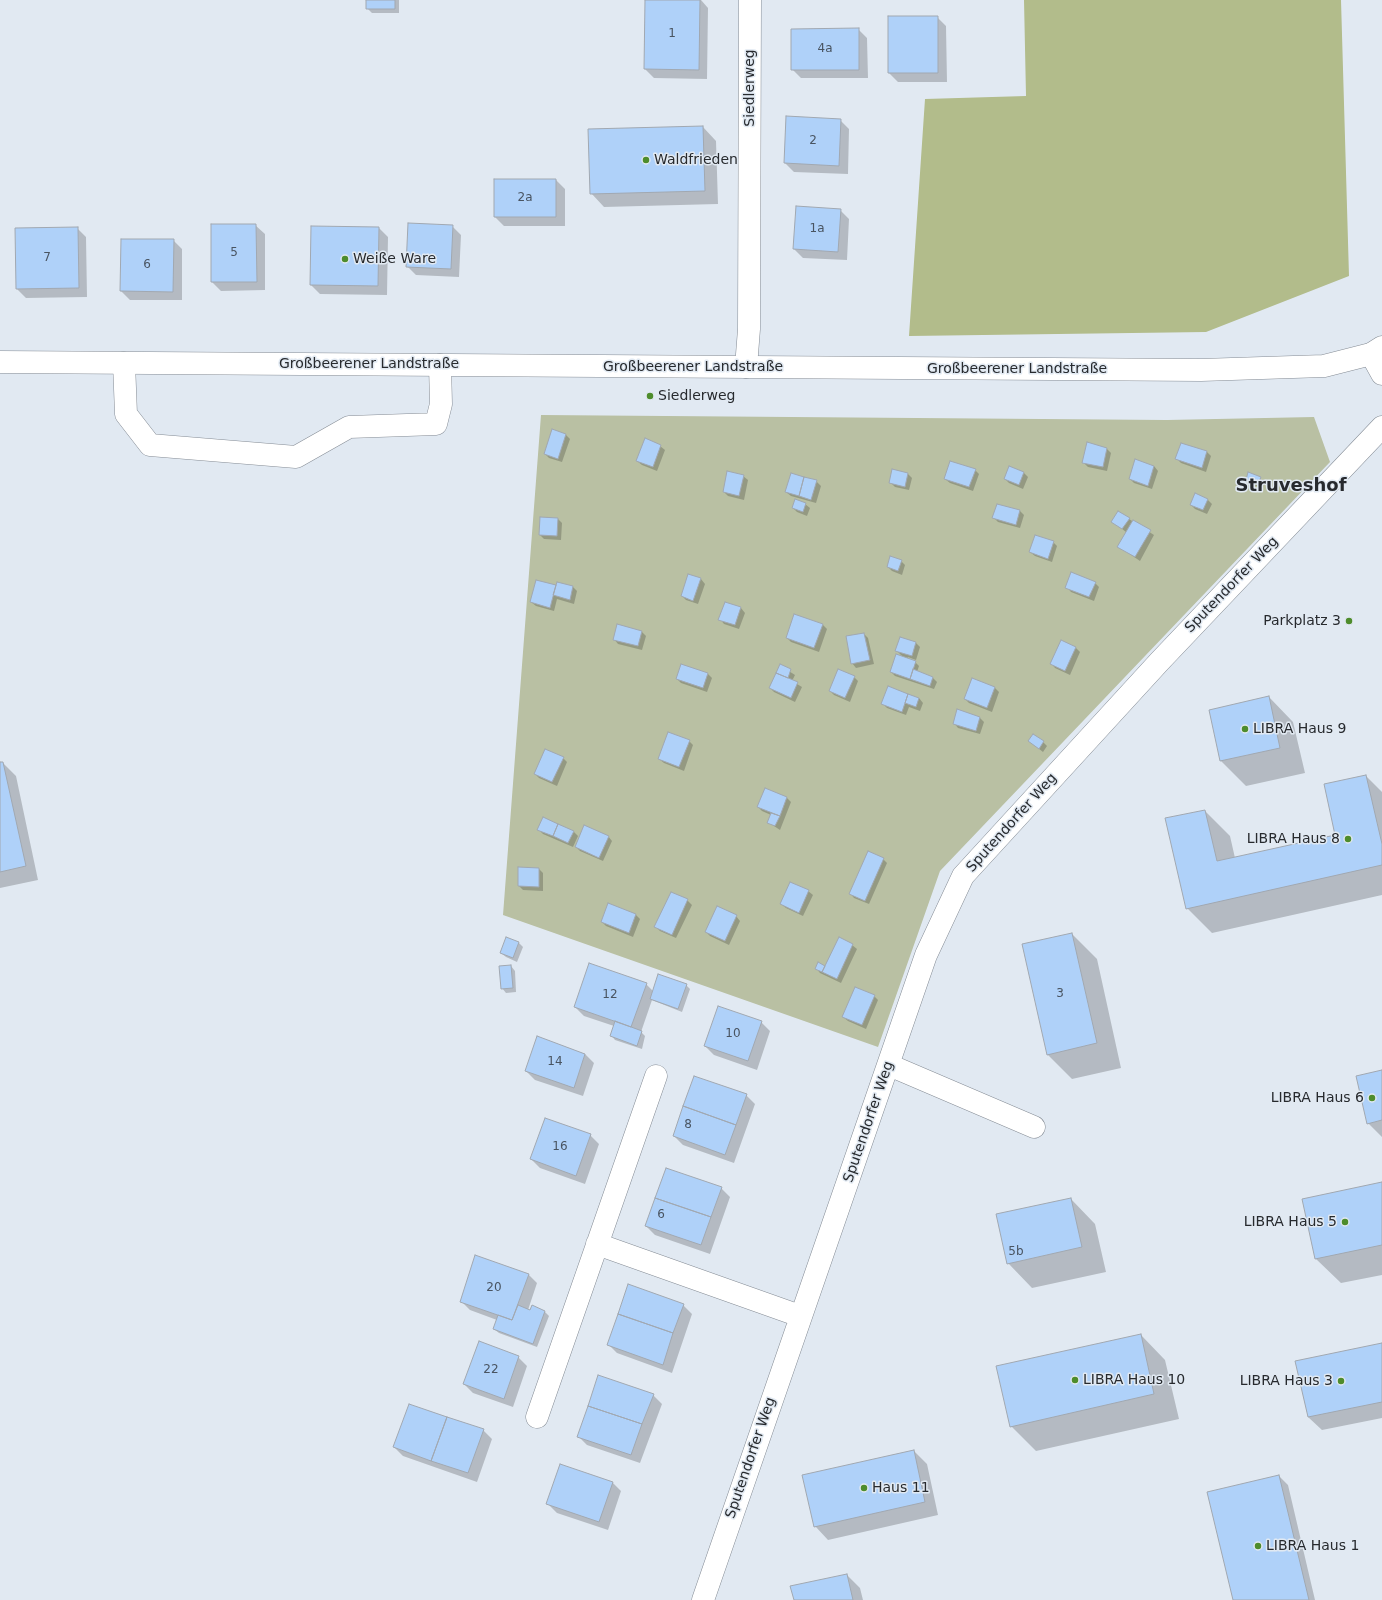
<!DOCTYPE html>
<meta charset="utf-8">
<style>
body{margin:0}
canvas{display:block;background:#e1e9f2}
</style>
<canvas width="1382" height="1600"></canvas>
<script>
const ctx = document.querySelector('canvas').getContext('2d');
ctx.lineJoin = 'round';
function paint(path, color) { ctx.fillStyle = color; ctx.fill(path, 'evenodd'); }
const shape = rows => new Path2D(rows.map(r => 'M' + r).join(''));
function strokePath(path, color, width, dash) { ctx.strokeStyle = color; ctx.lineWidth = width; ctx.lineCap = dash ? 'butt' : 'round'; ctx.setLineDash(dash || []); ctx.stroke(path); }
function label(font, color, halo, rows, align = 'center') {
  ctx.font = font + ' "DejaVu Sans",sans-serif'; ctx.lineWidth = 3; ctx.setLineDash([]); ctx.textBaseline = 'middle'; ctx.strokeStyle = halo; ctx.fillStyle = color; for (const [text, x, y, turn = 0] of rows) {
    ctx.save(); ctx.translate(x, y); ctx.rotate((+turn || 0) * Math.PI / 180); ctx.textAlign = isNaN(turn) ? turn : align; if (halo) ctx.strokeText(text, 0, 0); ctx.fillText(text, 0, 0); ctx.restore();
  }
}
const green = shape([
 [541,415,1167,420,1314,417,1330,462,940,871,878,1047,503,915]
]);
const forest = shape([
 [1024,0,1341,0,1349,276,1206,332,909,336,925,99,1026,96]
]);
const shadow = shape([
 [367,0,399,0,399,13,372,13,367,8],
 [646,0,701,0,708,8,707,79,654,78,645,69],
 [889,17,937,17,946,26,947,82,898,82,889,73],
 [858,29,867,38,868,78,801,78,792,69],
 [840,120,849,129,848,174,794,172,785,163],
 [703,127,716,141,718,204,604,207,591,193],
 [556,180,565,189,565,226,504,226,495,217],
 [840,210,849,219,847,260,803,258,794,249],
 [255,225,265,234,265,290,221,291,212,282],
 [452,226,461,235,459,277,416,275,407,266],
 [77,228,86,237,87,297,26,298,17,289],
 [379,228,388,237,387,295,320,294,311,285],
 [173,240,182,249,182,300,130,300,121,291],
 [566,435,570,439,562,462,549,458,545,454],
 [1181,444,1207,452,1211,456,1206,472,1181,463,1177,459],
 [660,446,665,450,657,471,642,465,637,461],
 [1107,449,1111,453,1107,471,1088,467,1083,462],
 [1154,466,1158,471,1152,489,1134,483,1130,479],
 [1010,467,1024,473,1028,477,1023,489,1009,483,1005,479],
 [975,470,979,474,973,491,950,483,945,479],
 [908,474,912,478,909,490,895,487,891,483],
 [743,476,748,480,744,500,728,496,724,492],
 [1260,478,1264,482,1263,488,1251,484,1247,480],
 [816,481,821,486,816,503,791,496,786,492],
 [1207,499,1212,504,1207,514,1195,509,1191,505],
 [805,504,810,508,807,516,797,512,793,508],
 [1020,511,1024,515,1020,528,998,522,994,518],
 [558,519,562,523,561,540,544,539,540,535],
 [1129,519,1154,535,1140,561,1118,546,1126,532,1112,521],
 [1053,542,1057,546,1052,562,1035,556,1030,552],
 [901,561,905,565,902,575,892,571,888,567],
 [689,575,701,579,705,584,698,604,686,600,682,596],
 [537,581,557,586,558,583,573,587,577,591,574,604,557,599,554,611,536,606,531,602],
 [1095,583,1099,587,1094,601,1071,592,1067,587],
 [741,608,745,613,739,629,724,624,720,619],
 [823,625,827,629,819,652,791,642,787,638],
 [642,632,646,636,642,650,618,644,614,639],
 [864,634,868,638,874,664,856,668,852,663],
 [1061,641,1076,648,1080,652,1070,675,1055,668,1051,663],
 [916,643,920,647,916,660,908,657,907,659,915,662,919,666,917,672,933,678,937,682,934,689,895,676,891,672,904,658,896,650],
 [682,665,708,674,712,678,707,692,681,683,677,679],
 [781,666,795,675,792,681,802,687,795,702,774,692,770,688],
 [854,677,858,681,850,702,834,695,830,691],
 [972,679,995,688,999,692,992,712,969,703,965,699],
 [1269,697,1293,722,1305,773,1246,786,1221,761,1210,710],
 [919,698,923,703,920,711,909,707,906,715,887,708,883,704],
 [958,711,980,718,984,722,980,734,958,728,954,723],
 [689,741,693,745,684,771,664,763,659,759],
 [1029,741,1043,742,1047,746,1043,752],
 [563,758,567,762,557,786,539,778,535,774],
 [0,763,3,763,16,776,38,880,0,888],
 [1366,776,1382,792,1382,895,1212,933,1187,908,1205,811,1230,836,1235,858,1337,836],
 [787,798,791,802,780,830,768,822,771,815,762,811,758,807],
 [539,830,574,832,578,836,573,847,543,834],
 [608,836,612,841,603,861,580,851,576,847],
 [883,859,887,863,869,904,854,898,850,893],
 [539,869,543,873,543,891,523,890,519,886],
 [808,891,813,895,803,916,786,908,781,904],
 [687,900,692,905,676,938,660,931,655,926],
 [609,905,636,915,640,919,633,937,606,926,602,922],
 [736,916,740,921,729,945,710,936,706,932],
 [1072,934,1097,959,1121,1068,1072,1079,1047,1054],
 [519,943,523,947,517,962,506,957,501,953],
 [852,945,857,949,841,983,820,973,816,968,826,967],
 [511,966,515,971,516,992,506,993,502,988],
 [646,984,653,991,686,985,690,989,682,1012,652,1000,641,1032,645,1036,642,1049,615,1040,611,1035,614,1026,584,1016,575,1007],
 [874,996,878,1000,866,1029,848,1021,843,1017],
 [761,1022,770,1031,757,1070,714,1055,705,1046],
 [538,1038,585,1054,594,1063,583,1096,535,1080,526,1071],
 [1382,1072,1382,1137,1368,1123],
 [746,1095,755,1104,734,1163,683,1145,674,1136],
 [590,1135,599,1144,585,1184,540,1168,531,1159],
 [1382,1184,1382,1275,1341,1283,1316,1259],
 [721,1188,730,1197,710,1254,655,1235,646,1226],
 [1071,1199,1095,1224,1106,1272,1032,1288,1008,1263],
 [528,1274,537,1283,528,1310,531,1311,532,1307,545,1312,549,1316,537,1347,499,1333,494,1329,497,1320,470,1310,461,1301],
 [683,1305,692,1314,672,1373,617,1353,608,1344],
 [1141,1335,1165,1360,1179,1419,1036,1451,1011,1426],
 [1382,1344,1382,1418,1322,1430,1308,1417,1296,1362],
 [518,1357,527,1366,513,1407,473,1393,464,1384],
 [653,1395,662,1404,640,1463,587,1445,578,1436],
 [483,1430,492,1439,477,1482,403,1456,394,1447],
 [914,1451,927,1464,938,1515,828,1540,815,1526],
 [1279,1476,1288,1485,1315,1600,1235,1600],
 [612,1482,621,1491,608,1530,557,1513,548,1504],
 [847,1575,860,1588,863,1600,795,1600]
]);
const building = shape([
 [366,0,395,0,395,9,366,9,366,0],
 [645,0,700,0,699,70,644,69,645,0],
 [888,16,938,16,938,73,888,73,888,16],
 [859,28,859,70,791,70,791,29,859,28],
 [786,116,841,119,839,166,784,163,786,116],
 [703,126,705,191,590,194,588,129,703,126],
 [494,179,556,179,556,217,494,217,494,179],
 [796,206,841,209,838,252,793,249,796,206],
 [408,223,453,225,451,269,406,267,408,223],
 [211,224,256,224,257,282,211,282,211,224],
 [311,226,379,227,378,286,310,285,311,226],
 [78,227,79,288,16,289,15,228,78,227],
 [121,239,174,239,173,292,120,291,121,239],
 [552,429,566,434,558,459,544,454,552,429],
 [645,438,661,445,653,467,636,461,645,438],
 [1087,442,1107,448,1103,467,1082,463,1087,442],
 [1181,443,1207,451,1202,468,1175,459,1181,443],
 [1135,459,1154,466,1148,486,1129,479,1135,459],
 [950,461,976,469,969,487,944,479,950,461],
 [1009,466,1024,472,1019,485,1004,479,1009,466],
 [892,469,908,473,905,487,889,483,892,469],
 [727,471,744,475,739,496,723,492,727,471],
 [1248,472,1261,477,1258,484,1246,480,1248,472],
 [791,473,804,477,799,496,785,492,791,473],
 [804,477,817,480,811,500,799,496,804,477],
 [1195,493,1208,499,1203,510,1190,505,1195,493],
 [795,499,806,503,803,512,792,508,795,499],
 [997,504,1020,510,1016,525,992,518,997,504],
 [1118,511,1130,518,1122,529,1111,522,1118,511],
 [540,517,558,518,557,536,539,535,540,517],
 [1133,520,1151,530,1135,557,1117,547,1133,520],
 [1035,535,1054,541,1048,559,1029,552,1035,535],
 [890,556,902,560,898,571,887,567,890,556],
 [1071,572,1096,582,1089,597,1065,588,1071,572],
 [688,574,701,578,693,601,681,596,688,574],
 [536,580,556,585,550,608,530,602,536,580],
 [557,582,573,586,570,600,553,595,557,582],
 [725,602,741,607,735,625,718,620,725,602],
 [794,614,823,624,814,648,786,638,794,614],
 [617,624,642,631,638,646,613,640,617,624],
 [864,633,870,660,851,664,846,636,864,633],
 [900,637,916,642,912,656,895,651,900,637],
 [1061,640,1076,647,1065,671,1050,664,1061,640],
 [896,654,916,661,910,679,890,672,896,654],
 [681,664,708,673,703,688,676,679,681,664],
 [780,664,791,669,788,678,776,673,780,664],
 [838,669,855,676,845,698,829,691,838,669],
 [913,669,933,677,930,686,910,679,913,669],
 [776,673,798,682,791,698,769,688,776,673],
 [972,678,995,687,987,708,964,699,972,678],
 [888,686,908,694,902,712,881,704,888,686],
 [908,694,919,698,916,707,905,703,908,694],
 [1269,696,1280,748,1220,761,1209,710,1269,696],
 [957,709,980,717,976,731,953,724,957,709],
 [668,732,690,740,679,767,658,759,668,732],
 [1033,734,1044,741,1039,749,1028,741,1033,734],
 [545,749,564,757,552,782,534,774,545,749],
 [0,762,3,762,26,866,0,872,0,762],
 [1366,775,1382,844,1382,865,1186,909,1165,818,1205,810,1217,861,1335,835,1324,784,1366,775],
 [765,788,787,797,780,816,757,807,765,788],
 [771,813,780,816,775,826,767,823,771,813],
 [543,817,558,824,553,836,537,830,543,817],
 [558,824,574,831,568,843,553,836,558,824],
 [584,825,609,836,599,858,575,847,584,825],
 [868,851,884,858,865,901,849,894,868,851],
 [518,867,539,868,539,887,518,886,518,867],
 [790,882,809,890,799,913,780,904,790,882],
 [671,892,688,899,672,935,654,927,671,892],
 [608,903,636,914,629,933,601,922,608,903],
 [717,906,737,915,725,941,705,932,717,906],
 [1072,933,1097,1043,1047,1055,1022,944,1072,933],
 [506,937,519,942,513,958,500,953,506,937],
 [839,937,853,944,837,979,822,972,839,937],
 [818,962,825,966,822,972,815,969,818,962],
 [589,963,647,983,631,1027,574,1007,589,963],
 [511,965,513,988,501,989,499,966,511,965],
 [658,974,687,984,678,1009,650,999,658,974],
 [855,987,875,995,862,1025,842,1017,855,987],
 [718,1006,762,1021,748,1061,704,1046,718,1006],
 [615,1021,642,1031,637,1046,610,1036,615,1021],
 [537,1036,585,1054,574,1088,525,1071,537,1036],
 [1382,1070,1382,1120,1367,1124,1356,1076,1382,1070],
 [694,1076,747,1094,736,1125,683,1106,694,1076],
 [683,1106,736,1125,725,1155,673,1136,683,1106],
 [545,1118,591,1134,576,1176,530,1159,545,1118],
 [666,1168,722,1187,711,1217,655,1198,666,1168],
 [1382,1182,1382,1245,1315,1259,1302,1199,1382,1182],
 [655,1198,711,1217,701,1245,645,1226,655,1198],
 [1071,1198,1082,1247,1007,1264,996,1214,1071,1198],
 [475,1255,529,1274,512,1320,460,1302,475,1255],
 [628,1284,684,1304,673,1333,618,1314,628,1284],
 [518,1305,530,1310,532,1305,545,1311,533,1344,493,1329,498,1315,512,1320,518,1305],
 [618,1314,673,1333,663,1365,607,1345,618,1314],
 [1141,1334,1154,1394,1010,1427,996,1366,1141,1334],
 [479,1341,519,1356,504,1399,463,1384,479,1341],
 [1382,1343,1382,1402,1308,1417,1295,1361,1382,1343],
 [598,1375,654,1394,642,1424,588,1406,598,1375],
 [409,1404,447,1417,431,1461,393,1447,409,1404],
 [588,1406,642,1424,631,1455,577,1437,588,1406],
 [447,1417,484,1429,468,1473,431,1461,447,1417],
 [914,1450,925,1502,814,1527,802,1475,914,1450],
 [560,1464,613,1482,599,1522,546,1504,560,1464],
 [1279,1475,1309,1600,1233,1600,1207,1492,1279,1475],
 [847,1574,853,1600,794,1600,790,1586,847,1574]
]);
const minor = shape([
 [1371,354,1382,374],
 [124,363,126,414,150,445,296,457,349,427,436,424,441,404,440,365],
 [746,367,749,329,750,0],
 [889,1065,1034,1127],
 [597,1244,800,1316],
 [537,1417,656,1076],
 [703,1600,926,955,963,876,1159,662,1382,427]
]);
const major = shape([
 [0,362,1201,370,1324,366,1371,354,1382,347]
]);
const markers = [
 [646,160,4,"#4e8c2c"],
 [345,259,4,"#4e8c2c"],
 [650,396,4,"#4e8c2c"],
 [1349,621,4,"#4e8c2c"],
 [1245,729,4,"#4e8c2c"],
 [1348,839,4,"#4e8c2c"],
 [1372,1098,4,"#4e8c2c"],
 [1345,1222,4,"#4e8c2c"],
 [1075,1380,4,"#4e8c2c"],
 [1341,1381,4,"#4e8c2c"],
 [864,1488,4,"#4e8c2c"],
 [1258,1546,4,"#4e8c2c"]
];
const numberNames = [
 ["1",672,34],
 ["4a",825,49],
 ["2",813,141],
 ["2a",525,198],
 ["1a",817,229],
 ["5",234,253],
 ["7",47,258],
 ["6",147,265],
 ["3",1060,994],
 ["12",610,995],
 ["10",733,1034],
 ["14",555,1062],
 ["8",688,1125],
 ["16",560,1147],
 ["6",661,1215],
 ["5b",1016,1252],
 ["20",494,1288],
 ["22",491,1370]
];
const streetNames = [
 ["Siedlerweg",750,88,-90],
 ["Großbeerener Landstraße",369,364],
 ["Großbeerener Landstraße",693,367],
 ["Großbeerener Landstraße",1017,369],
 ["Sputendorfer Weg",1232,585,-46],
 ["Sputendorfer Weg",1012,823,-48],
 ["Sputendorfer Weg",869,1122,-71],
 ["Sputendorfer Weg",751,1458,-71]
];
const poiNames = [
 ["Waldfrieden",654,160],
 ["Weiße Ware",353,259],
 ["Siedlerweg",658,396],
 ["Parkplatz 3",1341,621,"right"],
 ["LIBRA Haus 9",1253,729],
 ["LIBRA Haus 8",1340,839,"right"],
 ["LIBRA Haus 6",1364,1098,"right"],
 ["LIBRA Haus 5",1337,1222,"right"],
 ["LIBRA Haus 10",1083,1380],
 ["LIBRA Haus 3",1333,1381,"right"],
 ["Haus 11",872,1488],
 ["LIBRA Haus 1",1266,1546]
];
const districtNames = [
 ["Struveshof",1291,486]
];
paint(green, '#b9c0a3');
paint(forest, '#b2bc8b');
paint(shadow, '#0003');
paint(building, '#afd1f9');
strokePath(building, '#a1a8b1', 1);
strokePath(minor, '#858c95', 23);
strokePath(major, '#858c95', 23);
strokePath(minor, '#fff', 22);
strokePath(major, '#fff', 22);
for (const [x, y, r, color] of markers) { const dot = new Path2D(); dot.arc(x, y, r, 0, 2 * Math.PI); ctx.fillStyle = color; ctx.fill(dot); strokePath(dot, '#e1e9f2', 1.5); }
label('12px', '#495461', null, numberNames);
label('14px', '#272a2e', '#e1e9f2', streetNames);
label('14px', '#272a2e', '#e1e9f2', poiNames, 'left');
label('bold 18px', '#272a2e', '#e1e9f2', districtNames);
</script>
